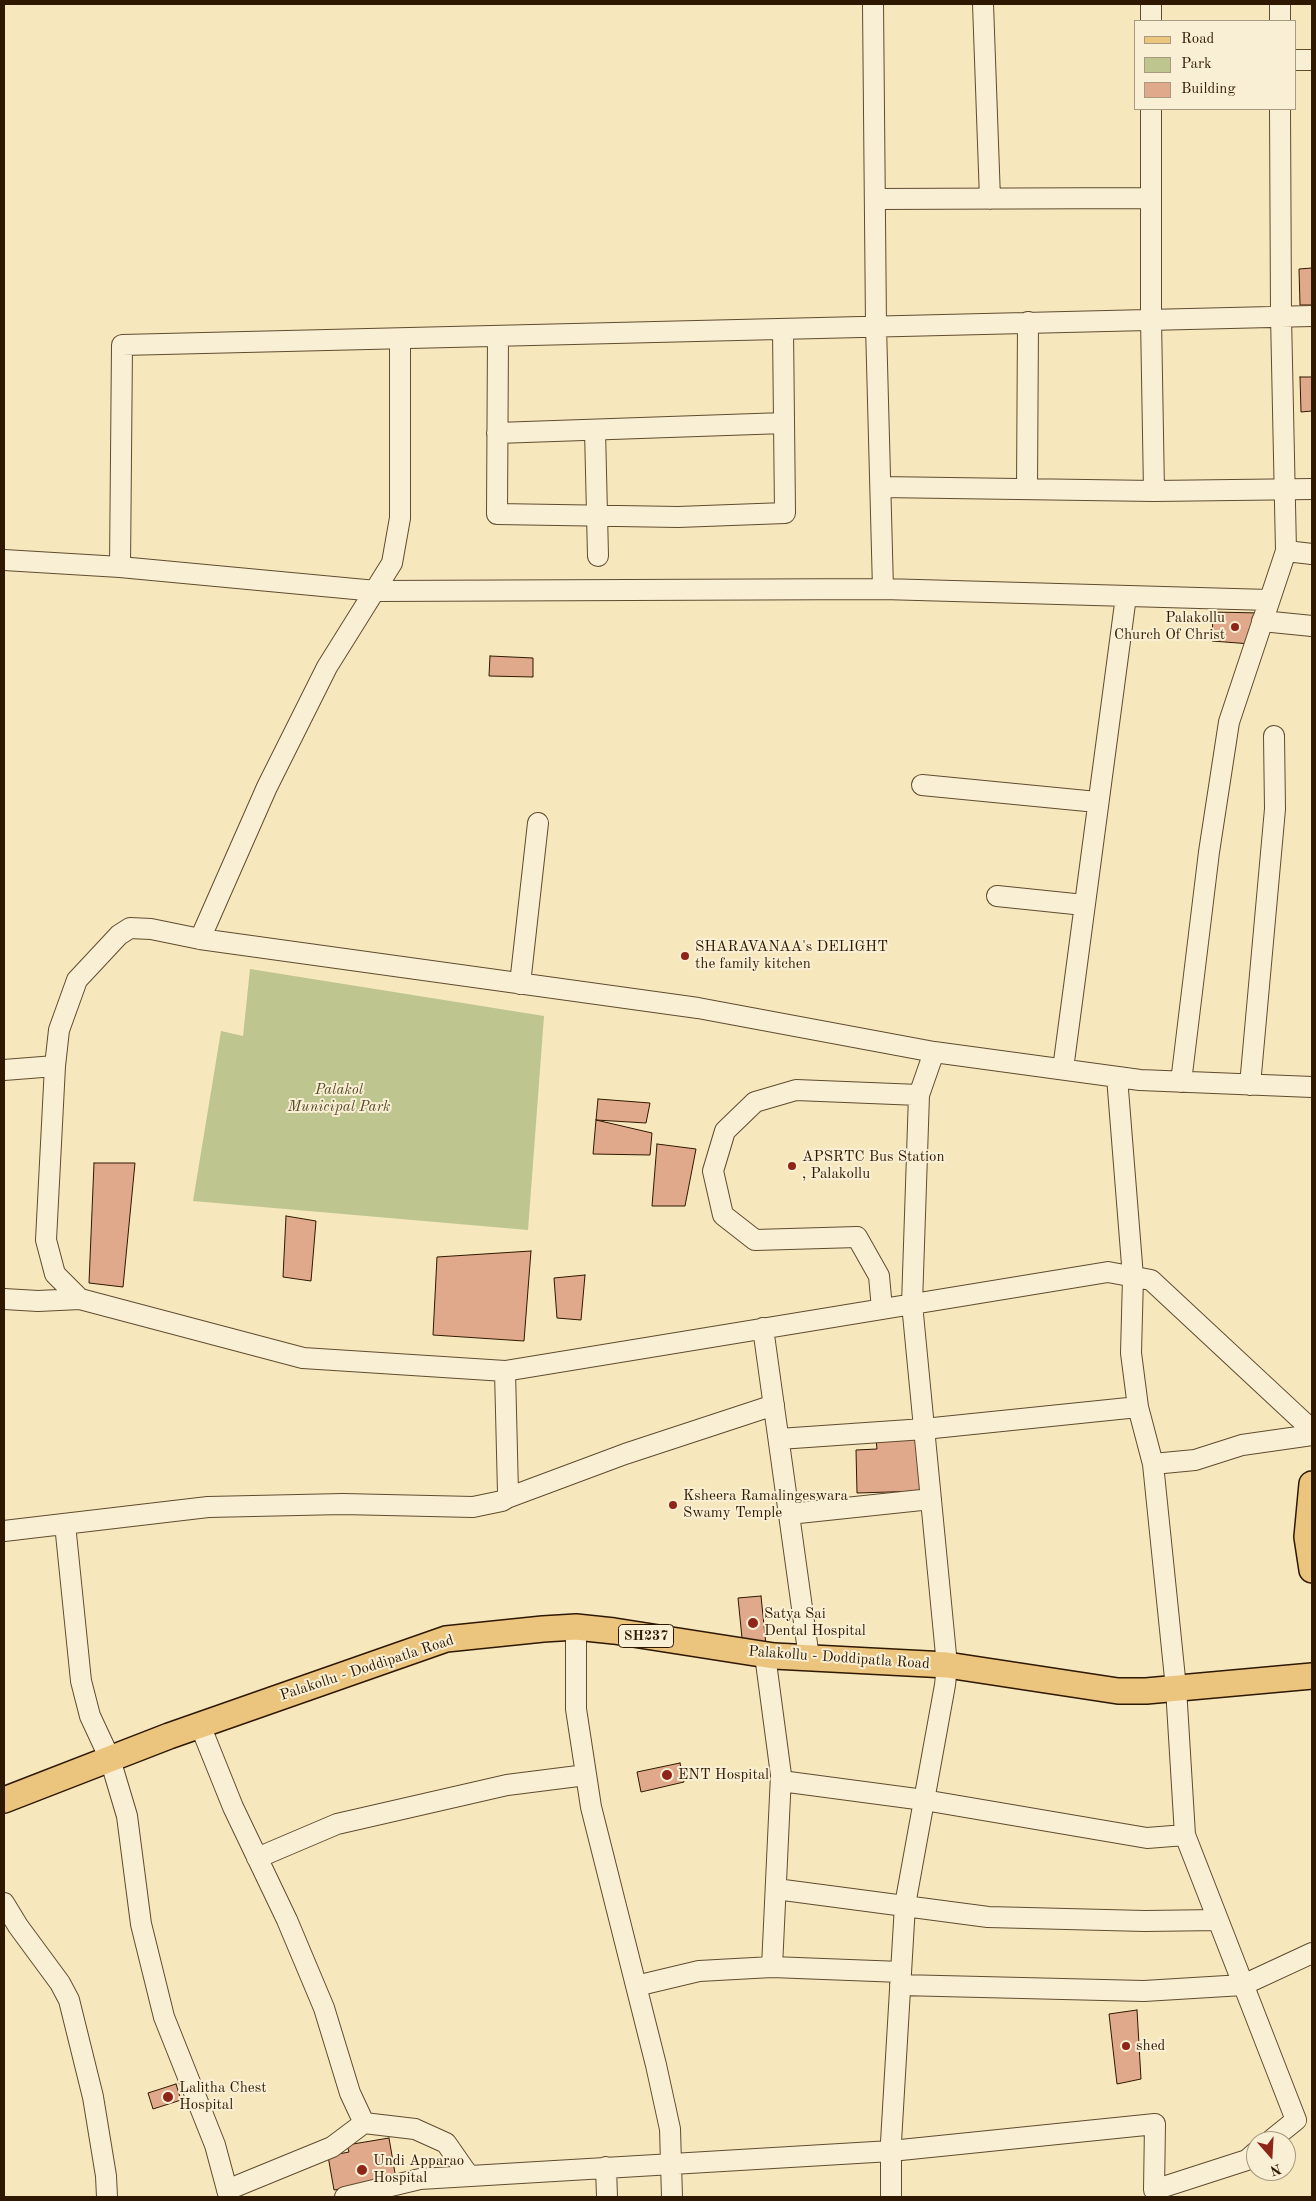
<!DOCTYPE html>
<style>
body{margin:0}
#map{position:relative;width:1316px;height:2201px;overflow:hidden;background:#f6e7bd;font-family:"Old Standard TT",serif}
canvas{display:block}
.frame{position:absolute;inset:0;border:5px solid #2e1800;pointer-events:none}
.legend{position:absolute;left:1134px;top:20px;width:162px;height:90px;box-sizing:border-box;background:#f9efd4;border:1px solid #a8997f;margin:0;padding:6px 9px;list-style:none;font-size:15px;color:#2e1800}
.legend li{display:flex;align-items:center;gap:10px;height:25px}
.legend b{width:25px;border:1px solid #a8997f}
.north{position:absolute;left:1246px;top:2131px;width:50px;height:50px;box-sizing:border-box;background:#f9efd4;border:1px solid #a8997f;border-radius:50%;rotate:161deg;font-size:14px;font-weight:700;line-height:20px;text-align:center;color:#2e1800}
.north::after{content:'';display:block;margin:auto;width:18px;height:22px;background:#8f2418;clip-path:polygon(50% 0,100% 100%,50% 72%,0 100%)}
</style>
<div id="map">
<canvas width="1316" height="2201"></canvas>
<div class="frame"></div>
<ul class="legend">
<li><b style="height:6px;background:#ebc47e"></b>Road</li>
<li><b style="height:14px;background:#bec58f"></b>Park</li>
<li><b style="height:14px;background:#e1a98b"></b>Building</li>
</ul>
<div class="north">N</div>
</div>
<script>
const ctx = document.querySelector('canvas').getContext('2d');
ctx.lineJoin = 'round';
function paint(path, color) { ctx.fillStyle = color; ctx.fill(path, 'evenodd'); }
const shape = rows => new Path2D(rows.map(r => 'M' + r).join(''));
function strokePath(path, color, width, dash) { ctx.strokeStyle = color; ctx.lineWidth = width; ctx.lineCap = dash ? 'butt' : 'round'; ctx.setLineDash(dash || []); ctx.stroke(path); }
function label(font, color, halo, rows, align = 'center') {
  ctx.font = font + ' "Old Standard TT",serif'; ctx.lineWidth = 4; ctx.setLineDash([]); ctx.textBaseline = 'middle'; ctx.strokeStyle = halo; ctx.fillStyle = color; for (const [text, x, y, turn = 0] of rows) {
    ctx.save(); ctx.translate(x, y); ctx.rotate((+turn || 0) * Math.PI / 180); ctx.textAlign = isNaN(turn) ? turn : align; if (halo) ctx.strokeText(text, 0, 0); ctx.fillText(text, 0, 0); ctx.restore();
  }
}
const green = shape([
 [250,969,544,1016,528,1230,193,1201,221,1031,243,1036]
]);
const building = shape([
 [1312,268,1312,305,1300,305,1299,269,1312,268],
 [1300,377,1312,377,1312,411,1301,412,1300,377],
 [1213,612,1261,613,1251,644,1212,641,1213,612],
 [490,656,533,658,533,677,489,676,490,656],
 [598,1099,650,1103,646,1123,596,1120,598,1099],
 [596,1120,652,1133,650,1155,593,1154,596,1120],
 [657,1144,696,1149,685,1206,652,1206,657,1144],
 [94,1163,135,1163,123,1287,89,1283,94,1163],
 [286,1216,316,1221,311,1281,283,1277,286,1216],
 [531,1251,524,1341,433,1335,437,1257,531,1251],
 [585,1275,581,1320,557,1318,554,1278,585,1275],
 [918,1437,921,1491,857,1493,856,1450,877,1449,876,1439,918,1437],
 [761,1596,766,1645,743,1648,738,1598,761,1596],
 [680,1763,684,1782,641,1792,637,1772,680,1763],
 [1137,2010,1141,2079,1117,2084,1109,2014,1137,2010],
 [176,2084,181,2100,153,2109,148,2093,176,2084],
 [389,2138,396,2179,334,2190,328,2156,349,2152,347,2145,389,2138]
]);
const minor = shape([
 [873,4,876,326,883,589],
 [983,4,990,199],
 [1280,4,1280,21],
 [1151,21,1151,4],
 [1295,60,1312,60],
 [1151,109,1151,319,1154,491],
 [875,199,1151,198],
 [498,336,497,514,678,517,785,513,783,329],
 [595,430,598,556],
 [497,433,784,423],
 [881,487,1154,491,1312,489],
 [1027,489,1028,322],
 [1286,551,1312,554],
 [4,560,120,567,376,591,883,589,1269,600],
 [120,567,122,345,1312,316],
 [1262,621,1312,626],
 [922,785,1097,802],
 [997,896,1084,905],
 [200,939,267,787,327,667,392,563,400,518,400,339],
 [520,984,538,823],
 [1063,1069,1126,596],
 [4,1070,55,1066],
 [1117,1077,1133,1277,1131,1353,1138,1407,1153,1464],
 [1181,1082,1209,852,1229,722,1286,551,1281,316,1280,109],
 [1250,1085,1275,809,1274,736],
 [1312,1087,1140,1080,934,1052,698,1008,200,939,151,929,130,928,119,935,77,980,59,1030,55,1066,46,1240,55,1274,80,1299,303,1358,505,1371,1108,1272,1151,1280,1312,1430],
 [4,1299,38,1301,80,1299],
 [882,1309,879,1276,857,1237,755,1240,723,1215,713,1171,725,1131,755,1102,796,1090,919,1095],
 [763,1328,809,1658],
 [779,1439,924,1429,1138,1407],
 [507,1498,625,1454,774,1405],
 [789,1514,931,1499],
 [65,1524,81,1681,90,1716,110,1759,127,1816,141,1924,164,2017,215,2145,229,2197],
 [4,1531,208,1507,343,1504,473,1507,502,1501,507,1498,508,1493,505,1371],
 [576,1627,576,1709,591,1807,656,2065,670,2129,672,2197],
 [765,1655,781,1775,772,1967],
 [200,1725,233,1807,287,1920,324,2008,350,2093,364,2123],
 [781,1781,924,1800,1147,1838,1185,1835],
 [257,1858,337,1824,507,1785,586,1775],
 [776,1889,988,1917,1145,1921,1218,1920],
 [4,1903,18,1926,60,1983,69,2000,93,2097,106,2176,107,2197],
 [900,1985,1144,1991,1243,1985,1312,1953],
 [636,1986,699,1971,772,1967,901,1972],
 [1270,2141,1296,2120,1185,1835,1176,1688,1153,1464,1195,1460,1242,1445,1312,1435],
 [606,2167,607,2197],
 [227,2190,332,2147,364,2123,415,2129,446,2143,469,2176],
 [345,2197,420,2179,891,2151,1155,2124,1154,2190,1247,2160,1256,2152],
 [891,2197,891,2142,905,1905,945,1685,947,1665,912,1304,919,1095,934,1052]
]);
const major = shape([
 [1312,1484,1307,1537,1312,1570],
 [4,1800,169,1736,446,1639,543,1629,576,1627,614,1631,774,1656,947,1665,1118,1691,1146,1691,1312,1676]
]);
const markers = [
 [1235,627,5,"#8f2418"],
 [685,956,5,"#8f2418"],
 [792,1166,5,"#8f2418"],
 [673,1505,5,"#8f2418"],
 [753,1623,6,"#8f2418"],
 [667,1775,6,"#8f2418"],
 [1126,2046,5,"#8f2418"],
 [168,2097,6,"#8f2418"],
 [362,2170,6,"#8f2418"]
];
const shields = [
 [646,1636,55]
];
const shieldNames = [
 ["SH237",646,1636]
];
const poiNames = [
 ["Palakollu",1225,618,"right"],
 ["Church Of Christ",1225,635,"right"],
 ["SHARAVANAA's DELIGHT",695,947],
 ["the family kitchen",695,964],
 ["APSRTC Bus Station",802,1157],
 [", Palakollu",802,1174],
 ["Ksheera Ramalingeswara",683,1496],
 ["Swamy Temple",683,1513],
 ["Satya Sai",764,1614],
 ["Dental Hospital",764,1631],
 ["ENT Hospital",678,1775],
 ["shed",1136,2046],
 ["Lalitha Chest",179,2088],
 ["Hospital",179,2105],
 ["Undi Apparao",373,2161],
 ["Hospital",373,2178]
];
const parkNames = [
 ["Palakol",339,1090],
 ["Municipal Park",339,1107]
];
const streetNames = [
 ["Palakollu - Doddipatla Road",839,1658,4],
 ["Palakollu - Doddipatla Road",367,1668,-18]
];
paint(green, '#bec58f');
paint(building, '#e1a98b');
strokePath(building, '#2e1800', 1);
strokePath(minor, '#604c2f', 22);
strokePath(major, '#2e1800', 28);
strokePath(minor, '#f9efd4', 20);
strokePath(major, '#ebc47e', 25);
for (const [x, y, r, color] of markers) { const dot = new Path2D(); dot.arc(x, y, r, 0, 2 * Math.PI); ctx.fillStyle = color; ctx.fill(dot); strokePath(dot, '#f9efd4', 2); }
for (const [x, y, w] of shields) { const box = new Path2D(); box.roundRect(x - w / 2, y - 11.5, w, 23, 4); ctx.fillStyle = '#f9efd4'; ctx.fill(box); strokePath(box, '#2e1800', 1); }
label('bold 14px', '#2e1800', null, shieldNames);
label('15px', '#2e1800', '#f9efd4', poiNames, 'left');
label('italic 15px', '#594c2b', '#f9efd4', parkNames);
label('15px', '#2e1800', '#f9efd4', streetNames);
</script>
